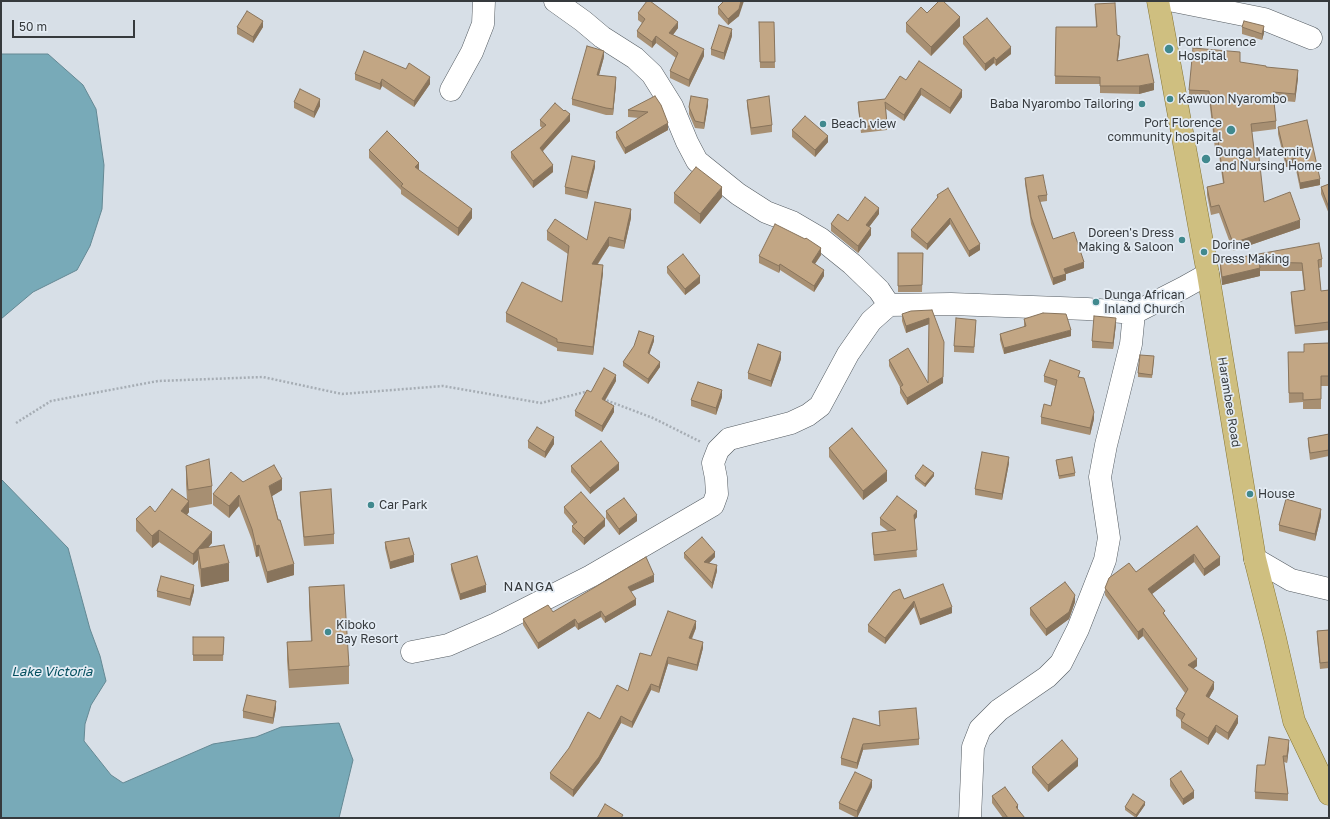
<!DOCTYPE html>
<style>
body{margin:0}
#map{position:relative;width:1330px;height:819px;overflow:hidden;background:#d7dfe7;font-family:"Golos Text",sans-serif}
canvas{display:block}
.frame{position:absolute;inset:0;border:2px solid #363a3d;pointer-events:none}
.scale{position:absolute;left:12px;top:20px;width:123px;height:18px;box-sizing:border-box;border:2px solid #363a3d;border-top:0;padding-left:5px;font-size:12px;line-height:14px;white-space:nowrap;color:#363a3d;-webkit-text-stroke:3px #e4ecf4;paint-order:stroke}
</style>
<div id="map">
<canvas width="1330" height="819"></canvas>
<div class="frame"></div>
<div class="scale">50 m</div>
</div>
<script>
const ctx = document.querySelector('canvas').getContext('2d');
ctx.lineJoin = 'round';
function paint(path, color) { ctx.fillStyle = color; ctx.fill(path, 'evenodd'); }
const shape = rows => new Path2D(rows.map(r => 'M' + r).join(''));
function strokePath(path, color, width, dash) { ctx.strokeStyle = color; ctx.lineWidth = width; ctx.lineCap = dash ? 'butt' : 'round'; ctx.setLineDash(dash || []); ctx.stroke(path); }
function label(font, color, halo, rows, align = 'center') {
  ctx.font = font + ' "Golos Text",sans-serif'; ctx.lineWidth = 3.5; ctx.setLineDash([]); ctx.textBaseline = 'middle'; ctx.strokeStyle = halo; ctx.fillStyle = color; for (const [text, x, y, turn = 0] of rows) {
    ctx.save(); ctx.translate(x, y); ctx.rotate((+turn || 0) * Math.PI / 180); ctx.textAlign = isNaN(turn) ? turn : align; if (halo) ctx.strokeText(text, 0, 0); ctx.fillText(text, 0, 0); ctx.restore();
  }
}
const water = shape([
 [1,54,48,54,83,85,96,109,104,165,102,209,90,246,77,270,33,292,1,319,1,54],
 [1,479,68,548,90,629,100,656,106,681,91,705,85,724,84,741,111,775,123,783,213,744,256,737,281,727,339,723,353,760,339,818,1,818,1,479]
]);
const path = shape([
 [603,399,653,418,701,442],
 [16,423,51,401,158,381,263,377,342,394,443,386,541,403,585,392,589,394]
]);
const minor = shape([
 [555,1,583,21,602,37,635,58,652,74,672,106,687,142,697,161,738,194,766,212,792,222,821,239,852,264,879,290,889,305],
 [1174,1,1264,19,1311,38],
 [451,90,472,52,483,24,484,1],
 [1255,559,1291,580,1329,589],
 [412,652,448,645,496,624,591,576,713,505,717,494,716,478,713,463,718,450,729,439,791,423,808,415,820,406,848,354,871,321,889,305,951,304,1087,309,1134,313,1183,288,1208,274],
 [970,818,973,747,980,729,999,710,1047,677,1061,663,1078,629,1105,560,1109,538,1100,477,1106,445,1131,344,1134,313]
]);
const major = shape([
 [1158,1,1208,274,1255,559,1275,638,1294,721,1329,794]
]);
const wall = shape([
 [1095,4,1117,35,1120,43,1118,60,1154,90,1139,94,1100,93,1100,84,1055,84,1056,27,1096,27],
 [718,7,739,16,728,25,718,14],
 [638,13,678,28,673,35,704,56,689,87,670,78,670,71,676,58,656,43,652,48,637,37,637,31,642,23,638,20],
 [927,13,960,26,931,56,906,32,906,23],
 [759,22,774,22,775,68,760,68],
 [237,27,263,27,253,43,237,34],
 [1242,27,1264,33,1262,40,1242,34],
 [732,36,724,60,711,55,711,49],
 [963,37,1011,54,996,66,994,63,985,71,963,44],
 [604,57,599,75,616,84,613,115,606,115,572,105,572,99],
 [1240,63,1266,67,1298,78,1295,102,1274,100,1276,121,1276,129,1252,132,1255,158,1264,202,1300,228,1233,251,1219,213,1211,215,1207,195,1207,187,1223,183,1218,148,1215,149,1209,99,1189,98,1189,90],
 [355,74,430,84,414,107,382,86,380,90,355,80],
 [906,80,962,97,950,114,921,95,904,121,886,109,887,130,861,133,858,108,858,102,885,99],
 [747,100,772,125,772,132,751,135,747,106],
 [294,102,320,106,314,118,294,108],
 [661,105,668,130,625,154,616,138,616,132,639,118,628,117,628,110],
 [708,105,704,129,695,128,689,114,689,107],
 [540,120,570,121,543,151,553,172,533,188,511,158,511,152,542,128,540,126],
 [1278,127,1320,185,1300,189,1295,165,1286,167,1278,134],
 [792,130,828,142,815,157,792,137],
 [369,150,419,170,472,218,458,236,401,194,401,190,369,158],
 [595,167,587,199,565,194,565,187],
 [1025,178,1047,195,1047,201,1040,202,1053,239,1084,268,1066,274,1066,280,1053,285,1031,224,1025,184],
 [1329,184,1329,221,1329,214,1321,194,1321,187],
 [674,193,722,197,700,224,674,203],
 [937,195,980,250,969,257,950,224,927,250,911,237,911,230,937,199],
 [879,214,869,227,871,235,858,253,831,231,831,224,848,221],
 [631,218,624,249,609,246,598,264,603,273,593,355,557,351,557,348,506,322,506,313,562,302,568,254,547,240,547,231,587,240],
 [898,253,923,253,922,292,898,292],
 [821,255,815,264,824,276,814,292,780,270,779,273,759,263,759,256],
 [1322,259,1322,267,1319,268,1321,291,1329,290,1329,330,1295,334,1291,300,1291,292,1304,290,1302,271,1260,271,1260,276,1222,285,1220,269,1220,261],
 [667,267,700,283,685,295,667,273],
 [932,310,943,383,907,405,900,393,900,387,889,366,889,360,928,383,929,324,906,333,902,321,902,314],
 [1024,319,1071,336,1004,354,1000,340,1000,334,1024,327],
 [1116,324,1113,349,1092,348,1092,341],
 [976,326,974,353,954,352,954,346],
 [654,341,649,354,660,367,648,384,623,366,623,362],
 [1329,343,1329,386,1321,386,1321,409,1303,409,1303,402,1289,403,1288,352,1304,352],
 [781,359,771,387,748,379,748,373],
 [1154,359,1152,378,1138,377,1138,373],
 [1044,376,1080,378,1094,419,1090,435,1041,424,1041,417,1051,406,1055,386,1044,382],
 [616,381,605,401,614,412,602,432,575,416,575,411,591,392],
 [722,397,716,415,691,406,691,400],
 [1329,434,1329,456,1310,460,1308,444,1308,438],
 [528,441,554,444,545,458,528,448],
 [829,448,887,481,863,500,829,457],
 [1056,460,1075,473,1075,476,1059,479],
 [1009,463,1002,500,975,495,975,489],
 [186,466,212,486,212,504,189,508,189,512,187,515,212,543,208,547,229,581,201,587,198,567,198,560,193,565,159,542,152,548,136,531,136,519,187,500,186,484],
 [571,466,619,470,590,494,571,472],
 [915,476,934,476,925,487,915,479],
 [243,482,282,490,272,496,294,575,267,583,259,556,256,557,252,540,239,506,229,518,213,505,213,494],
 [300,492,334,534,334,544,304,546,300,502],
 [564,507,605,526,584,545,572,532,572,526,574,525,564,513],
 [606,511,637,521,619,535,606,518],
 [1321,516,1315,541,1279,531,1279,525],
 [917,517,914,520,917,557,874,561,872,539,872,533,888,531,880,525,880,518],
 [1197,526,1220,565,1204,576,1194,562,1152,594,1197,666,1193,669,1214,689,1209,698,1238,723,1228,740,1216,732,1208,745,1181,728,1181,720,1176,716,1176,709,1185,693,1143,636,1138,640,1105,595,1105,588,1136,572],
 [385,542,414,562,390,569,385,548],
 [684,553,715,557,709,563,717,571,712,589,684,558],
 [451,564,486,592,460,600,451,570],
 [654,582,631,591,636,605,605,623,601,617,578,630,575,626,538,649,523,625,523,619,553,612],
 [309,587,349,666,349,684,289,688,287,660,287,642,311,641,309,605],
 [157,591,194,591,190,606,157,597],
 [904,599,952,613,920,625,914,607,885,644,868,632,868,625],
 [1075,602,1069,619,1046,636,1030,615,1030,608],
 [696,628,692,639,703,648,697,671,668,664,659,693,651,690,632,728,621,723,599,763,573,797,550,779,550,773,600,719,628,691,651,656],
 [1329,630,1329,668,1320,669,1317,638,1317,631],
 [193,637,224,637,223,661,193,661],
 [276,708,273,724,243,718,243,711],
 [879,711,919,739,919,745,863,750,857,769,841,765,841,758,880,725],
 [1289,747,1287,763,1284,762,1288,794,1288,801,1255,799,1255,792,1265,765],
 [1078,766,1048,792,1032,773,1032,767],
 [1170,779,1194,798,1183,805,1170,786],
 [872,787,857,818,839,809,839,803],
 [992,796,1018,810,1025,818,1003,818,992,803],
 [1145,805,1136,818,1125,810,1125,807]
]);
const shadedWall = shape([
 [741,1,744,1,739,16,728,25,728,19],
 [960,17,960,26,931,56,931,47],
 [263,21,263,27,253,43,253,37],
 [678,22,678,28,669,40,669,33],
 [1264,26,1264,33,1262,40,1262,34],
 [732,29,732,36,724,60,724,53],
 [656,36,656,43,652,48,652,42],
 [1120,36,1120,43,1117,68,1117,61],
 [1011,47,1011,54,996,66,996,60],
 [704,49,704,56,689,87,689,80],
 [604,51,604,57,597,82,597,75],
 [994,57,994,63,985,71,985,64],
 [1298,70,1298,78,1295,102,1295,94],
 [430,77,430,84,414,107,414,101],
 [616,77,616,84,613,115,613,109],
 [382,79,382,86,380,90,380,84],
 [1154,83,1154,90,1139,94,1139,86],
 [921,88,921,95,904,121,904,115],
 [962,90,962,97,950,114,950,108],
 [320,99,320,106,314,118,314,112],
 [708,99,708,105,704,129,704,123],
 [570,114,570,121,540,154,540,148],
 [668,123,668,130,625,154,625,148],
 [828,136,828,142,815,157,815,150],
 [1295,158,1295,165,1286,167,1286,161],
 [595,161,595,167,587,199,587,192],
 [419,163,419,171,415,167],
 [553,165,553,172,533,188,533,181],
 [1320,179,1320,185,1300,189,1300,183],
 [722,187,722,197,700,224,700,214],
 [879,208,879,214,866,231,866,225],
 [472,209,472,218,458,236,458,228],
 [631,209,631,218,624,249,624,241],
 [950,218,950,224,927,250,927,244],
 [1300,220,1300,228,1233,251,1233,243],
 [871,228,871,235,858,253,858,246],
 [609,237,609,246,592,272,592,264],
 [980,244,980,250,969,257,969,251],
 [821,248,821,255,812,268,812,262],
 [1084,262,1084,268,1066,274,1066,280,1053,285,1053,278,1064,269],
 [780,264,780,270,779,273,779,266],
 [603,265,603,273,593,355,593,347],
 [1260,268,1260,276,1222,285,1222,277],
 [824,270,824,276,814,292,814,286],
 [700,276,700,283,685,295,685,289],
 [929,318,929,324,906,333,906,326],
 [1116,318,1116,324,1113,349,1113,343],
 [1071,330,1071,336,1004,354,1004,348],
 [654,336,654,341,648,358,648,353],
 [944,342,943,383,907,405,907,398,943,377],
 [781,352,781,359,771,387,771,381],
 [660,362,660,367,648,384,648,379],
 [616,375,616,381,602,405,602,399],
 [722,390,722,397,716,415,716,408],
 [614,406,614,412,602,432,602,426],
 [1094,412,1094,419,1090,435,1090,428],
 [554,437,554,444,545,458,545,452],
 [1009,457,1009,463,1002,500,1002,494],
 [619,463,619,470,590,494,590,488],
 [887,471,887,481,863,500,863,491],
 [934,473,934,476,925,487,925,484],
 [282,479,282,490,269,498,269,486],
 [239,495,239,506,229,518,229,506],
 [189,501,189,512,181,522,181,511],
 [1321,509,1321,516,1315,541,1315,534],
 [917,511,917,517,914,521,914,515],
 [637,515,637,521,619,535,619,529],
 [605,519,605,526,584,545,584,538],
 [159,530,159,542,152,548,152,536],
 [212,532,212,543,199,558,198,549,198,560,193,565,193,554],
 [259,545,259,556,256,557,256,546],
 [715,552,715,557,704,568,704,562],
 [1194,554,1194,562,1148,597,1148,589],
 [414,555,414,562,390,569,390,562],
 [1220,557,1220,565,1204,576,1204,569],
 [229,563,229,581,201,587,201,569],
 [294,564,294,575,267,583,267,572],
 [717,565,717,571,712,589,712,583],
 [654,575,654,582,628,593,628,587],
 [194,585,194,591,190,606,190,599],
 [486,585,486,592,460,600,460,594],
 [1075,595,1075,602,1069,619,1046,636,1046,629],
 [636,599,636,605,605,623,605,617],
 [914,601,914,607,885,644,885,638],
 [952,607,952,613,920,625,920,619],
 [601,611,601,617,578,630,578,624],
 [575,619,575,626,538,649,538,643],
 [696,621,696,628,689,644,689,638],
 [1143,628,1143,636,1138,640,1138,632],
 [703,642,703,648,697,671,697,665],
 [668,657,668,664,659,693,659,687],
 [1197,659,1197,666,1188,673,1188,665],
 [1214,682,1214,689,1206,703,1206,696],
 [651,684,651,690,632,728,632,722],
 [276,701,276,708,273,724,273,718],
 [621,716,621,723,599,763,573,797,573,790],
 [1238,716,1238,723,1228,740,1228,733],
 [1216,725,1216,732,1208,745,1208,738],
 [1289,740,1289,747,1287,763,1287,756],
 [863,744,863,750,857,769,857,763],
 [1078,759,1078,766,1048,792,1048,785],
 [872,780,872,787,857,818,857,811],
 [1194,791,1194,798,1183,805,1183,799],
 [1145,802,1145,805,1136,818,1136,815],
 [1018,805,1018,812,1016,807]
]);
const building = shape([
 [647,1,650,1,678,22,669,33,704,49,689,80,670,71,678,53,656,36,652,42,637,31,645,19,638,13,647,1],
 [724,1,741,1,739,9,728,19,718,7,724,1],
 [939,1,943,1,960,17,931,47,906,23,921,7,927,13,939,1],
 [1115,3,1117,35,1120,36,1117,61,1148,54,1154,83,1139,86,1100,86,1100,77,1055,76,1056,27,1097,27,1095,4,1115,3],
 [247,11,263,21,253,37,237,27,247,11],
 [987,18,1011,47,996,60,994,57,985,64,963,37,987,18],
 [1244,21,1264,26,1262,34,1242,27,1244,21],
 [759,22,774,22,775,62,760,62,759,22],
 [719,25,732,29,724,53,711,49,719,25],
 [587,46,604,51,597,75,616,77,613,109,606,108,572,99,587,46],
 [1193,48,1240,52,1240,62,1266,66,1266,67,1298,70,1295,94,1273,92,1276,121,1251,124,1255,158,1259,157,1264,202,1290,192,1300,220,1233,243,1219,205,1211,207,1207,187,1224,183,1218,140,1215,140,1209,91,1189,90,1193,48],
 [364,51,406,69,409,63,430,77,414,101,382,79,380,84,355,74,364,51],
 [919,61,962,90,950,108,921,88,904,115,885,102,887,124,861,127,858,102,885,99,900,76,906,80,919,61],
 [300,89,320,99,314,112,294,102,300,89],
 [655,96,661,105,668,123,625,148,616,132,648,112,628,110,655,96],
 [691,96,708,99,704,123,695,121,689,107,691,96],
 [769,96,772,125,751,128,747,100,769,96],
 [555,103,564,111,565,110,570,114,540,148,553,165,533,181,511,152,546,125,540,120,555,103],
 [805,116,828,136,815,150,792,130,805,116],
 [1307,120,1320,179,1300,183,1295,158,1286,161,1278,127,1307,120],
 [387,131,419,163,415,167,472,209,458,228,401,186,403,184,369,150,387,131],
 [572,156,595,161,587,192,565,187,572,156],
 [696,167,722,187,700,214,674,193,696,167],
 [1043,175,1047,195,1038,196,1053,239,1074,232,1084,262,1064,269,1066,274,1053,278,1031,217,1025,178,1043,175],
 [1329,184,1329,208,1321,187,1329,184],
 [948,188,980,244,969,251,950,218,927,244,911,230,938,197,937,195,948,188],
 [865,197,879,208,866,225,871,228,858,246,831,224,838,214,848,221,865,197],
 [595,202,631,209,624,241,609,237,592,264,603,265,593,347,557,342,557,339,506,313,522,282,562,302,569,246,547,231,555,219,587,240,595,202],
 [775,224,805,239,806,238,821,248,812,262,824,270,814,286,780,264,779,266,759,256,775,224],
 [1319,243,1322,259,1318,260,1321,291,1329,290,1329,322,1295,326,1291,292,1305,290,1302,263,1259,262,1260,268,1222,277,1220,261,1319,243],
 [898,253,923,253,922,285,898,286,898,253],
 [683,254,700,276,685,289,667,267,683,254],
 [932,310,944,342,943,377,907,398,900,387,903,385,889,360,908,348,928,383,929,318,906,326,902,314,911,311,932,310],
 [1043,313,1066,314,1071,330,1004,348,1000,334,1026,326,1024,319,1043,313],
 [1094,316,1116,318,1113,343,1092,341,1094,316],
 [956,318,976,320,974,347,954,346,956,318],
 [639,331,654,336,648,353,660,362,648,379,623,362,634,346,639,331],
 [1329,343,1329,376,1321,376,1321,399,1303,400,1303,393,1289,393,1288,352,1304,352,1304,344,1329,343],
 [758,344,781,352,771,381,748,373,758,344],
 [1140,355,1154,356,1152,375,1138,373,1140,355],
 [1050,360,1080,371,1078,377,1084,378,1094,412,1090,428,1041,417,1044,404,1051,406,1057,380,1044,376,1050,360],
 [604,368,616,375,602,399,614,406,602,426,575,411,587,390,591,392,604,368],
 [698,382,722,390,716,408,691,400,698,382],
 [537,427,554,437,545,452,528,441,537,427],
 [852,428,887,471,863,491,829,448,852,428],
 [1329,434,1329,450,1310,453,1308,438,1329,434],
 [601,441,619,463,590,488,571,466,601,441],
 [982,452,1009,457,1002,494,975,489,982,452],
 [1072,457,1075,473,1059,476,1056,460,1072,457],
 [209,459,212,486,188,490,186,466,209,459],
 [274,465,282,479,269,486,278,520,280,520,294,564,267,572,259,545,256,546,252,529,239,495,229,506,213,494,231,472,243,482,274,465],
 [923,465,934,473,925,484,915,476,923,465],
 [172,489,189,501,181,511,212,532,193,554,159,530,152,536,136,519,150,506,155,512,172,489],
 [331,489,334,534,304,537,300,492,331,489],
 [581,492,605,519,584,538,572,526,577,522,564,507,581,492],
 [897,496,917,511,914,515,917,550,874,555,872,533,896,530,880,518,897,496],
 [624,498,637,515,619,529,606,511,624,498],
 [1286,499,1321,509,1315,534,1279,525,1286,499],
 [1197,526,1220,557,1204,569,1194,554,1148,589,1165,611,1163,613,1197,659,1188,665,1214,682,1206,696,1238,716,1228,733,1216,725,1208,738,1181,721,1185,714,1176,709,1188,689,1143,628,1138,632,1105,588,1109,578,1129,563,1136,572,1197,526],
 [702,537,715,552,704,562,717,565,712,583,684,553,702,537],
 [409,538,414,555,390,562,385,542,409,538],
 [224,545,229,563,201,569,198,549,224,545],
 [477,556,486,585,460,594,451,564,477,556],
 [646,557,654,575,628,587,636,599,605,617,601,611,578,624,575,619,538,643,523,619,548,605,553,612,646,557],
 [161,576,194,585,190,599,157,591,161,576],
 [1065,582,1075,595,1069,612,1046,629,1030,608,1065,582],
 [943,584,952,607,920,619,914,601,885,638,868,625,893,592,900,589,904,599,943,584],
 [344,585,349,666,289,670,287,642,312,641,309,587,344,585],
 [668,611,696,621,689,638,703,642,697,665,668,657,659,687,651,684,632,722,621,716,599,757,573,790,550,773,569,748,588,712,600,719,617,685,628,691,640,653,651,656,668,611],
 [1329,630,1329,662,1320,663,1317,631,1329,630],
 [193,637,224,637,223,655,193,655,193,637],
 [247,695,276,701,273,718,243,711,247,695],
 [916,708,919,739,863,744,857,763,841,758,853,718,880,726,879,711,916,708],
 [1269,737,1289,740,1287,756,1283,756,1288,794,1255,792,1257,765,1265,765,1269,737],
 [1062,740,1078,759,1048,785,1032,767,1062,740],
 [1181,771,1194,791,1183,799,1170,779,1181,771],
 [855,772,872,780,857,811,839,803,855,772],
 [1005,787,1018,805,1016,807,1025,818,1008,818,992,796,1005,787],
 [1133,794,1145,802,1136,815,1125,807,1133,794],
 [605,804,623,815,621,818,597,818,605,804]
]);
const markers = [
 [1169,49,5,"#41898e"],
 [1170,99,4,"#41898e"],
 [1142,104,4,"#41898e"],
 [823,124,4,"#41898e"],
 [1231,130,5,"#41898e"],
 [1206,159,5,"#41898e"],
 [1182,240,4,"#41898e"],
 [1204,252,4,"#41898e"],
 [1096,302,4,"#41898e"],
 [1250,494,4,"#41898e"],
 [371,505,4,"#41898e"],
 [328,632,4,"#41898e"]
];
const poiNames = [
 ["Port Florence",1178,42],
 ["Hospital",1178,56],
 ["Kawuon Nyarombo",1178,99],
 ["Baba Nyarombo Tailoring",1134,104,"right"],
 ["Port Florence",1222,123,"right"],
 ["community hospital",1222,137,"right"],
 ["Beach view",831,124],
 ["Dunga Maternity",1215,152],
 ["and Nursing Home",1215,166],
 ["Doreen's Dress",1174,233,"right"],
 ["Making & Saloon",1174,247,"right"],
 ["Dorine",1212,245],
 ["Dress Making",1212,259],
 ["Dunga African",1104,295],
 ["Inland Church",1104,309],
 ["House",1258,494],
 ["Car Park",379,505],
 ["Kiboko",336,625],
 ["Bay Resort",336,639]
];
const streetNames = [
 ["Harambee Road",1229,402,81]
];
const neighbourhoodNames = [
 ["NANGA",529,587]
];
const waterNames = [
 ["Lake Victoria",52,672]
];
paint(water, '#78aab8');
strokePath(water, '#648893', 1);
strokePath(minor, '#555c62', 23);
strokePath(major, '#857431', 23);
strokePath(path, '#a6adb4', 2.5, [2, 2]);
strokePath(minor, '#fff', 22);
strokePath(major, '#cfbf80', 22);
paint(wall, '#a78f72');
paint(shadedWall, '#88745c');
paint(building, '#c2a684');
strokePath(building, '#88745c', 1);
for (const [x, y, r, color] of markers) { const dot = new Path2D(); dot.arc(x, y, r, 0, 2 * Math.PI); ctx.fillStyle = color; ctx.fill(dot); strokePath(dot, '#e4ecf4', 1.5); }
label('12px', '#363a3d', '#e4ecf4', poiNames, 'left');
label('12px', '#363a3d', '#e4ecf4', streetNames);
ctx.letterSpacing = '1px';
label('13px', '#363a3d', '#e4ecf4', neighbourhoodNames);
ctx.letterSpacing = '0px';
label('italic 13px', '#055060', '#e4ecf4', waterNames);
</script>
